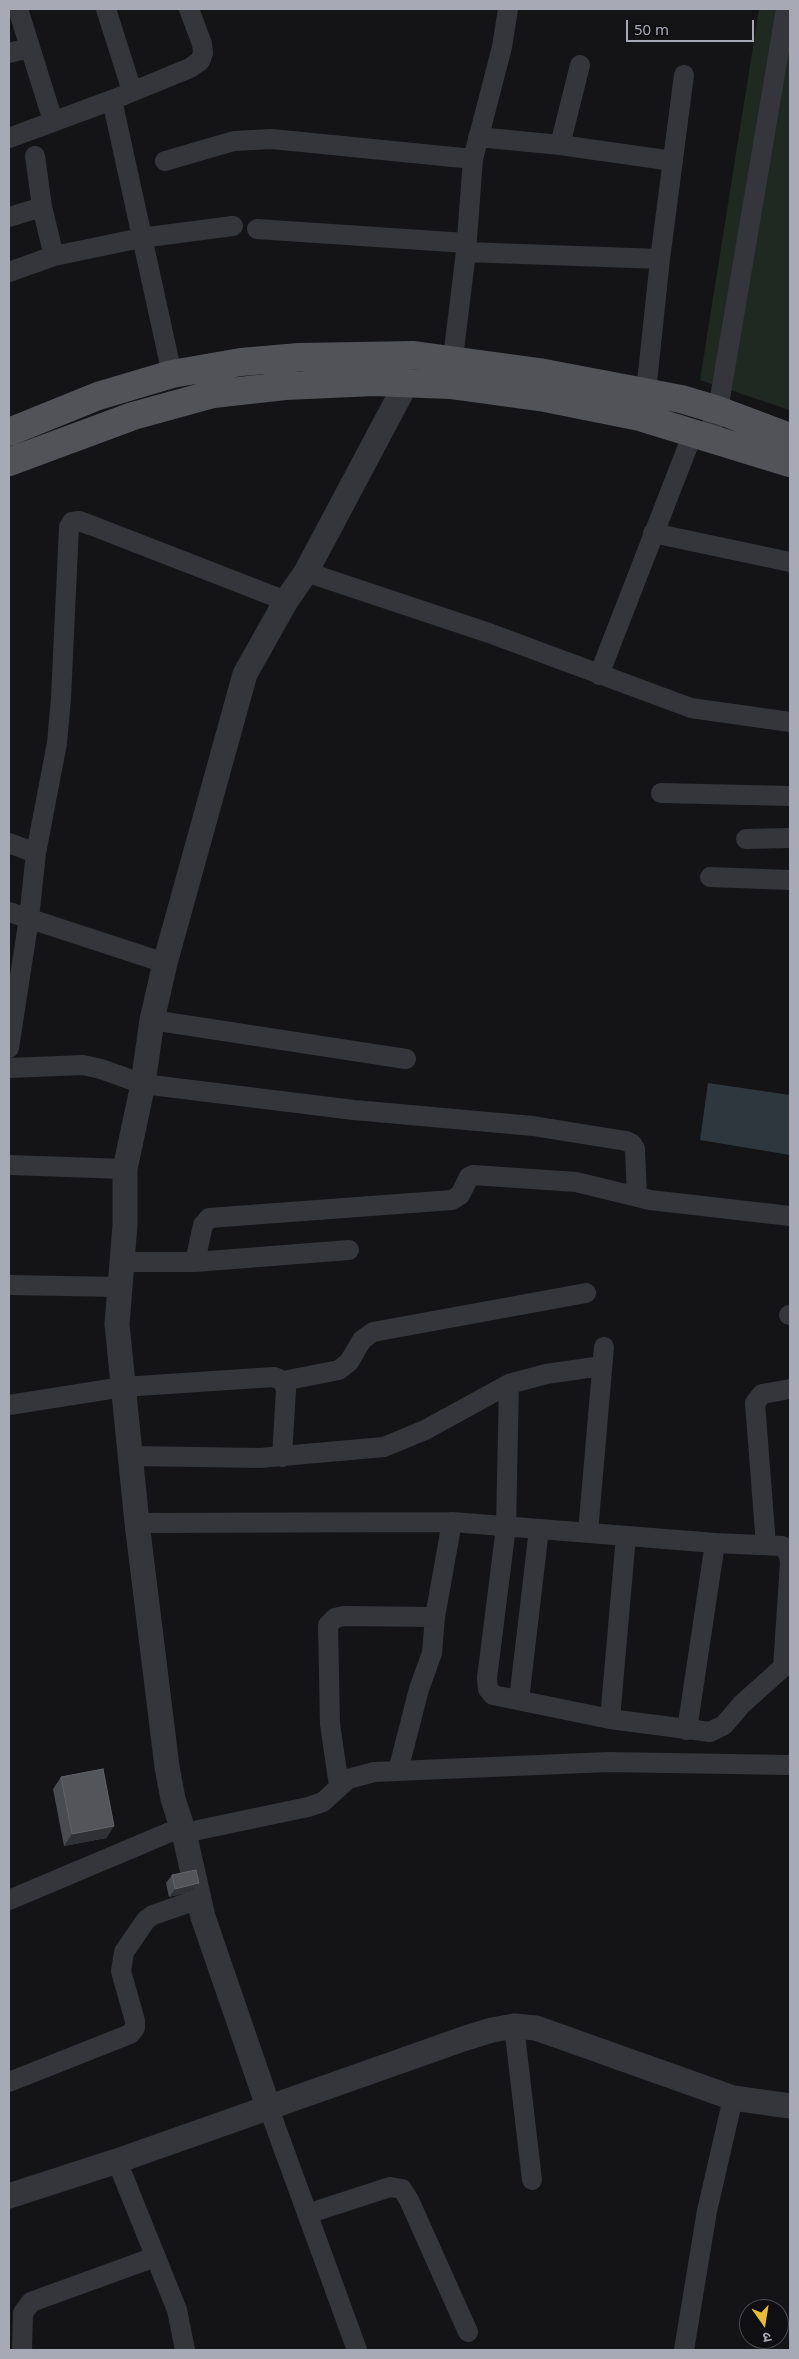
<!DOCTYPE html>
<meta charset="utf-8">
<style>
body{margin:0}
#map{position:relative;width:799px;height:2359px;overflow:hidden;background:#141416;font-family:"Noto Sans","Noto Sans Devanagari",sans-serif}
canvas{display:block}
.frame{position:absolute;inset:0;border:10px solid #a7aab5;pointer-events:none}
.north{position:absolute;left:739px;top:2299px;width:50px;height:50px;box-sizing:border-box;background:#0f0f11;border:1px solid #4c4d53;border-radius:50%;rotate:167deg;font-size:14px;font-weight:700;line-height:20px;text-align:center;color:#a7aab5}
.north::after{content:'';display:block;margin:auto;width:18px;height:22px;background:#e8bb39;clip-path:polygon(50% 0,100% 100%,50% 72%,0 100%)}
.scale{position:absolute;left:626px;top:20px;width:128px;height:22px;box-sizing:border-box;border:2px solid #a7aab5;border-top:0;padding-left:6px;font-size:15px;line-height:18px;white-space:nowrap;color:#a7aab5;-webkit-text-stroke:4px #0f0f11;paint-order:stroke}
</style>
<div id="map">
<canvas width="799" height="2359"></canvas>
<div class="frame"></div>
<div class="north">उ</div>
<div class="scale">50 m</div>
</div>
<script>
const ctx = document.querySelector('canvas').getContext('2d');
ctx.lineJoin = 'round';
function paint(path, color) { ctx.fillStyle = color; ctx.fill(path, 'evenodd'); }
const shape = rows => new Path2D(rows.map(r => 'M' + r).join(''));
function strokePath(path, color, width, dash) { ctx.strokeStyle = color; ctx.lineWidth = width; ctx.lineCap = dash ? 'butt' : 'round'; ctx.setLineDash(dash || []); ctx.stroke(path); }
const green = shape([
 [759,9,790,9,790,410,700,380]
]);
const water = shape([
 [708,1083,790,1095,790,1155,700,1140]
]);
const minor = shape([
 [18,9,53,121],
 [106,9,132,91],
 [9,53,29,48],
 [112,100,172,374],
 [478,137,560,145,673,161],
 [9,138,112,100,190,68,200,61,203,53,202,44,189,9],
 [560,145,580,65],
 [35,156,42,207,54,256],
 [165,161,234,141,272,139,473,159],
 [9,217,42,207],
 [257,229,466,243],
 [466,252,660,259],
 [9,272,54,256,141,238,233,226],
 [451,374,466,252,473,159,502,47,508,9],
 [646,392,660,259,684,75],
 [707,438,718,410,786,9],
 [653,533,790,562],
 [306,572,489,633,691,708,790,722],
 [599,675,693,433],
 [661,793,790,796],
 [746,839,790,838],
 [9,843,36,853],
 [710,877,790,880],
 [9,912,165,963],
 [152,1020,406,1059],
 [9,1048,29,918,36,853,57,743,61,698,69,527,72,522,79,521,93,526,286,601],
 [9,1068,83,1065,101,1069,143,1084,354,1110,533,1126,626,1141,632,1144,635,1149,637,1197],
 [9,1165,125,1169],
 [121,1262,195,1262,203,1225,209,1218,452,1200,460,1195,469,1177,473,1175,576,1182,650,1200,790,1216],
 [195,1262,349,1250],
 [9,1285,120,1287],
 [789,1315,790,1315],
 [283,1381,339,1370,349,1362,362,1340,373,1332,586,1293],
 [509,1384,506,1527,487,1678,488,1689,493,1695,610,1719,710,1732,724,1725,742,1704,790,1661],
 [9,1405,123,1387,274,1377,283,1381,286,1390,282,1457],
 [131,1456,260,1458,384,1447,425,1430,509,1384,546,1374,602,1366],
 [137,1523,452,1522],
 [588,1532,604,1347],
 [766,1545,755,1403,762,1394,790,1389],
 [519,1700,539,1529],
 [610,1719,626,1536],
 [687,1730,715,1543],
 [398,1771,419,1689,432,1653,435,1617,452,1522,715,1543,782,1546,788,1553,790,1562,783,1668],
 [339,1786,330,1724,328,1625,335,1618,344,1616,435,1617],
 [184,1833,308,1807,323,1802,348,1779,374,1772,608,1762,790,1765],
 [9,1900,182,1827],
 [514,2026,532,2180],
 [9,2082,130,2034,135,2028,135,2021,121,1971,124,1952,146,1920,153,1915,199,1899],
 [268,2106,357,2350],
 [117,2161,177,2310,185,2350],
 [307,2214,390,2187,402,2189,409,2200,468,2332],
 [22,2350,23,2313,31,2302,155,2257],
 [684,2350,707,2211,733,2098]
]);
const tertiary = shape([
 [268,2106,203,1917,184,1833,173,1799,167,1767,137,1523,117,1324,125,1225,125,1169,143,1084,152,1020,165,963,245,674,286,601,306,572,407,382,414,355],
 [9,2196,117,2161,466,2038,492,2030,514,2026,536,2028,733,2098,790,2106]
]);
const primary = shape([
 [9,432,98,396,172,374,241,362,299,357,414,355,539,372,681,399,718,410,790,437],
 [9,462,133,416,213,394,285,386,374,382,450,385,545,398,640,417,790,463]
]);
const wall = shape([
 [61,1777,114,1826,106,1838,64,1846,53,1789],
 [172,1875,199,1883,193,1891,169,1897,166,1883]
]);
const shadedWall = shape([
 [114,1826,106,1838,64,1846,72,1834],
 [199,1883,193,1891,169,1897,175,1889]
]);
const building = shape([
 [103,1769,114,1826,72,1834,61,1777,103,1769],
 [196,1870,199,1883,175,1889,172,1875,196,1870]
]);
paint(green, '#202822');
paint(water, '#2e363e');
strokePath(minor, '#35363b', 20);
strokePath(tertiary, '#35363b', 25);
strokePath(primary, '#515359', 28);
paint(wall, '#4a4b51');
paint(shadedWall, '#303135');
paint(building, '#54555b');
strokePath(building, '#616369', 1);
</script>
